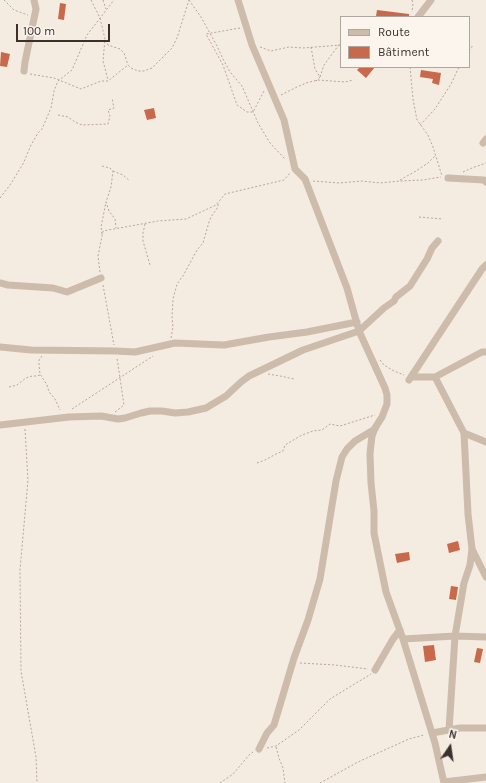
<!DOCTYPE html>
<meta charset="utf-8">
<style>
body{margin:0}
#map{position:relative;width:486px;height:783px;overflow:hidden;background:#f4ebe1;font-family:Karla,sans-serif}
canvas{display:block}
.legend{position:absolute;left:340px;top:16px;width:130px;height:52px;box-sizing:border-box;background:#fbf5ee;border:1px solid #aea6a0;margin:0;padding:5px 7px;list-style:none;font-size:12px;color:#3b302b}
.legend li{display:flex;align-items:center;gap:8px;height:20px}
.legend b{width:20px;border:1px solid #aea6a0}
.north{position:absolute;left:430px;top:727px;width:40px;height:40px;-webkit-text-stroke:3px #fbf5ee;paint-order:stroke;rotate:13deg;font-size:11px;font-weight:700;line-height:16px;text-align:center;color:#3b302b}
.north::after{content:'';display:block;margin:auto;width:14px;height:18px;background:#3b302b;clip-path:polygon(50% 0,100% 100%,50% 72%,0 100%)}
.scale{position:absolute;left:16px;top:24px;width:94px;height:18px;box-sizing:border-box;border:2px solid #3b302b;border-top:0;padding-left:5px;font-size:12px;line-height:14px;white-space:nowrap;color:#3b302b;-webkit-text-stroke:3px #fbf5ee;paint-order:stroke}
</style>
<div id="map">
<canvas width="486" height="783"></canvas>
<ul class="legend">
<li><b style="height:5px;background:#cdbbac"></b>Route</li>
<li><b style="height:11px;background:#c8694b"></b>Bâtiment</li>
</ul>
<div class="north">N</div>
<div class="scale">100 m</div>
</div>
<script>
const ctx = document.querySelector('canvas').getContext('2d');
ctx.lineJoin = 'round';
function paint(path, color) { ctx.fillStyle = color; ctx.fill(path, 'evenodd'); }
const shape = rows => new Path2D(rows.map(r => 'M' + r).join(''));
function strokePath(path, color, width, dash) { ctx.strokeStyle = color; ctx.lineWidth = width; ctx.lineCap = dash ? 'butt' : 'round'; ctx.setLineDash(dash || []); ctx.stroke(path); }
const building = shape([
 [60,3,66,4,64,20,58,19],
 [377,10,409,14,409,17,376,16],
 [1,52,10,54,7,67,0,66],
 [360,67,375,67,366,78,357,70],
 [421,70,441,73,439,85,432,83,433,79,420,77],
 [154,108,156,118,147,120,144,110],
 [458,541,460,550,449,553,447,544],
 [409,552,410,560,397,563,395,554],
 [451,586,458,587,456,600,449,599],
 [434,645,436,660,425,662,423,646],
 [477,648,483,649,480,663,474,662]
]);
const path = shape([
 [4,0,14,10,28,15],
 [91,0,100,18,105,39,103,61,108,80],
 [103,0,106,9],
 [189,0,201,17,217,46,223,59,230,72,242,86,258,123,270,143,285,159],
 [412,0,413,4,412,12],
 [240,28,206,34,223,65,237,105,247,112,253,112,264,91],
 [106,40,108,45,120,49,124,53,128,65],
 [260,47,271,51,289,47,303,48,341,45],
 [311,47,315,69,320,77,316,81],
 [469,51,473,45],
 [410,67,413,99,417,120,428,135,433,147,442,176],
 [30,74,54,78,81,89,101,81,108,81,128,65,131,68,138,71,144,71,152,68,172,48,177,38,189,0],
 [320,77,324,65,341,42],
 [281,95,297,87,306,83,318,80,345,82,353,80],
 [58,115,68,117,75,122,82,125,108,124,110,116,108,110,114,108,112,98],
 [420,125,435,109,451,84,459,67],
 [102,166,110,168,113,171,111,187,106,202],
 [113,171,123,175,130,181],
 [463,172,472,168,486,163],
 [400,180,416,171,428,163,435,156],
 [313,181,339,183,362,181,380,183,400,181,423,180,441,177],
 [0,198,10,185,23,164,31,145,38,133,42,129,51,108,54,91,58,81,72,70,87,35,114,0],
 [419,217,443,219],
 [145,224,143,233,143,241,150,265],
 [102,234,101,227,106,202,109,211,115,219,116,228],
 [100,272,98,256,103,231,158,221,186,219,216,205,225,194,284,180,290,173],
 [103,285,114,345],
 [171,338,173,327,172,317,173,299,177,284,183,276,197,250,203,243,209,222,211,217,218,207,218,203],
 [42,356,39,360,39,365,40,374,47,385,49,392,55,399,60,410],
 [380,360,384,365,394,371,404,375],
 [268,374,280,376,294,379],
 [9,387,17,385,26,378,32,376,37,376,40,375],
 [72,409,153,356],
 [115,412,124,405,117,358],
 [25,429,28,480,20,570,21,671,36,757,37,783],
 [257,463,265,460,276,454,283,451,285,445,302,435,313,431,322,430,330,424,340,426,375,415],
 [300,663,335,665,368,669],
 [276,747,279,758,283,768,285,783],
 [267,748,276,746,299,730,330,699,371,674],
 [220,783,233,774,250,754,253,752],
 [320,783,358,762,409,739,424,735]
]);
const minor = shape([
 [238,0,252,45,284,120,295,169,305,179,347,288,359,331,385,388,387,395,387,404,382,417,375,428,372,436,371,444,370,454,371,483,374,511,374,533,386,592,403,639,435,743,444,783],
 [418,17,431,0],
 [24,71,25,62,36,9,34,0],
 [483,143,486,139],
 [448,178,484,180,486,182],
 [0,283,8,285,53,288,67,292,101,278],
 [0,347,31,350,116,351,135,352,175,343,224,345,269,337,307,332,357,322],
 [411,377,435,377,482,352,486,352],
 [435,377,464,433,468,514,472,549,470,565,464,583,455,636,449,730],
 [409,380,482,269,486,265],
 [0,425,69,417,101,416,118,419,125,418,141,413,150,411,162,411,175,413,188,412,206,408,226,396,241,382,249,376,303,350,359,331,384,308,394,301,396,297,410,286,427,259,432,248,438,241],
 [464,433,486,442],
 [472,549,486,577],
 [403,639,455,636,486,637],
 [375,670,393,639,400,630],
 [432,733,460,728,486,728],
 [259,749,267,733,274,725,294,658,308,620,320,579,336,481,342,457,347,449,355,441,375,429],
 [444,782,486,777]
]);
paint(building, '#c8694b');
strokePath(path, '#b9a596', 1, [2, 2]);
strokePath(minor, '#cdbbac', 7);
</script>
